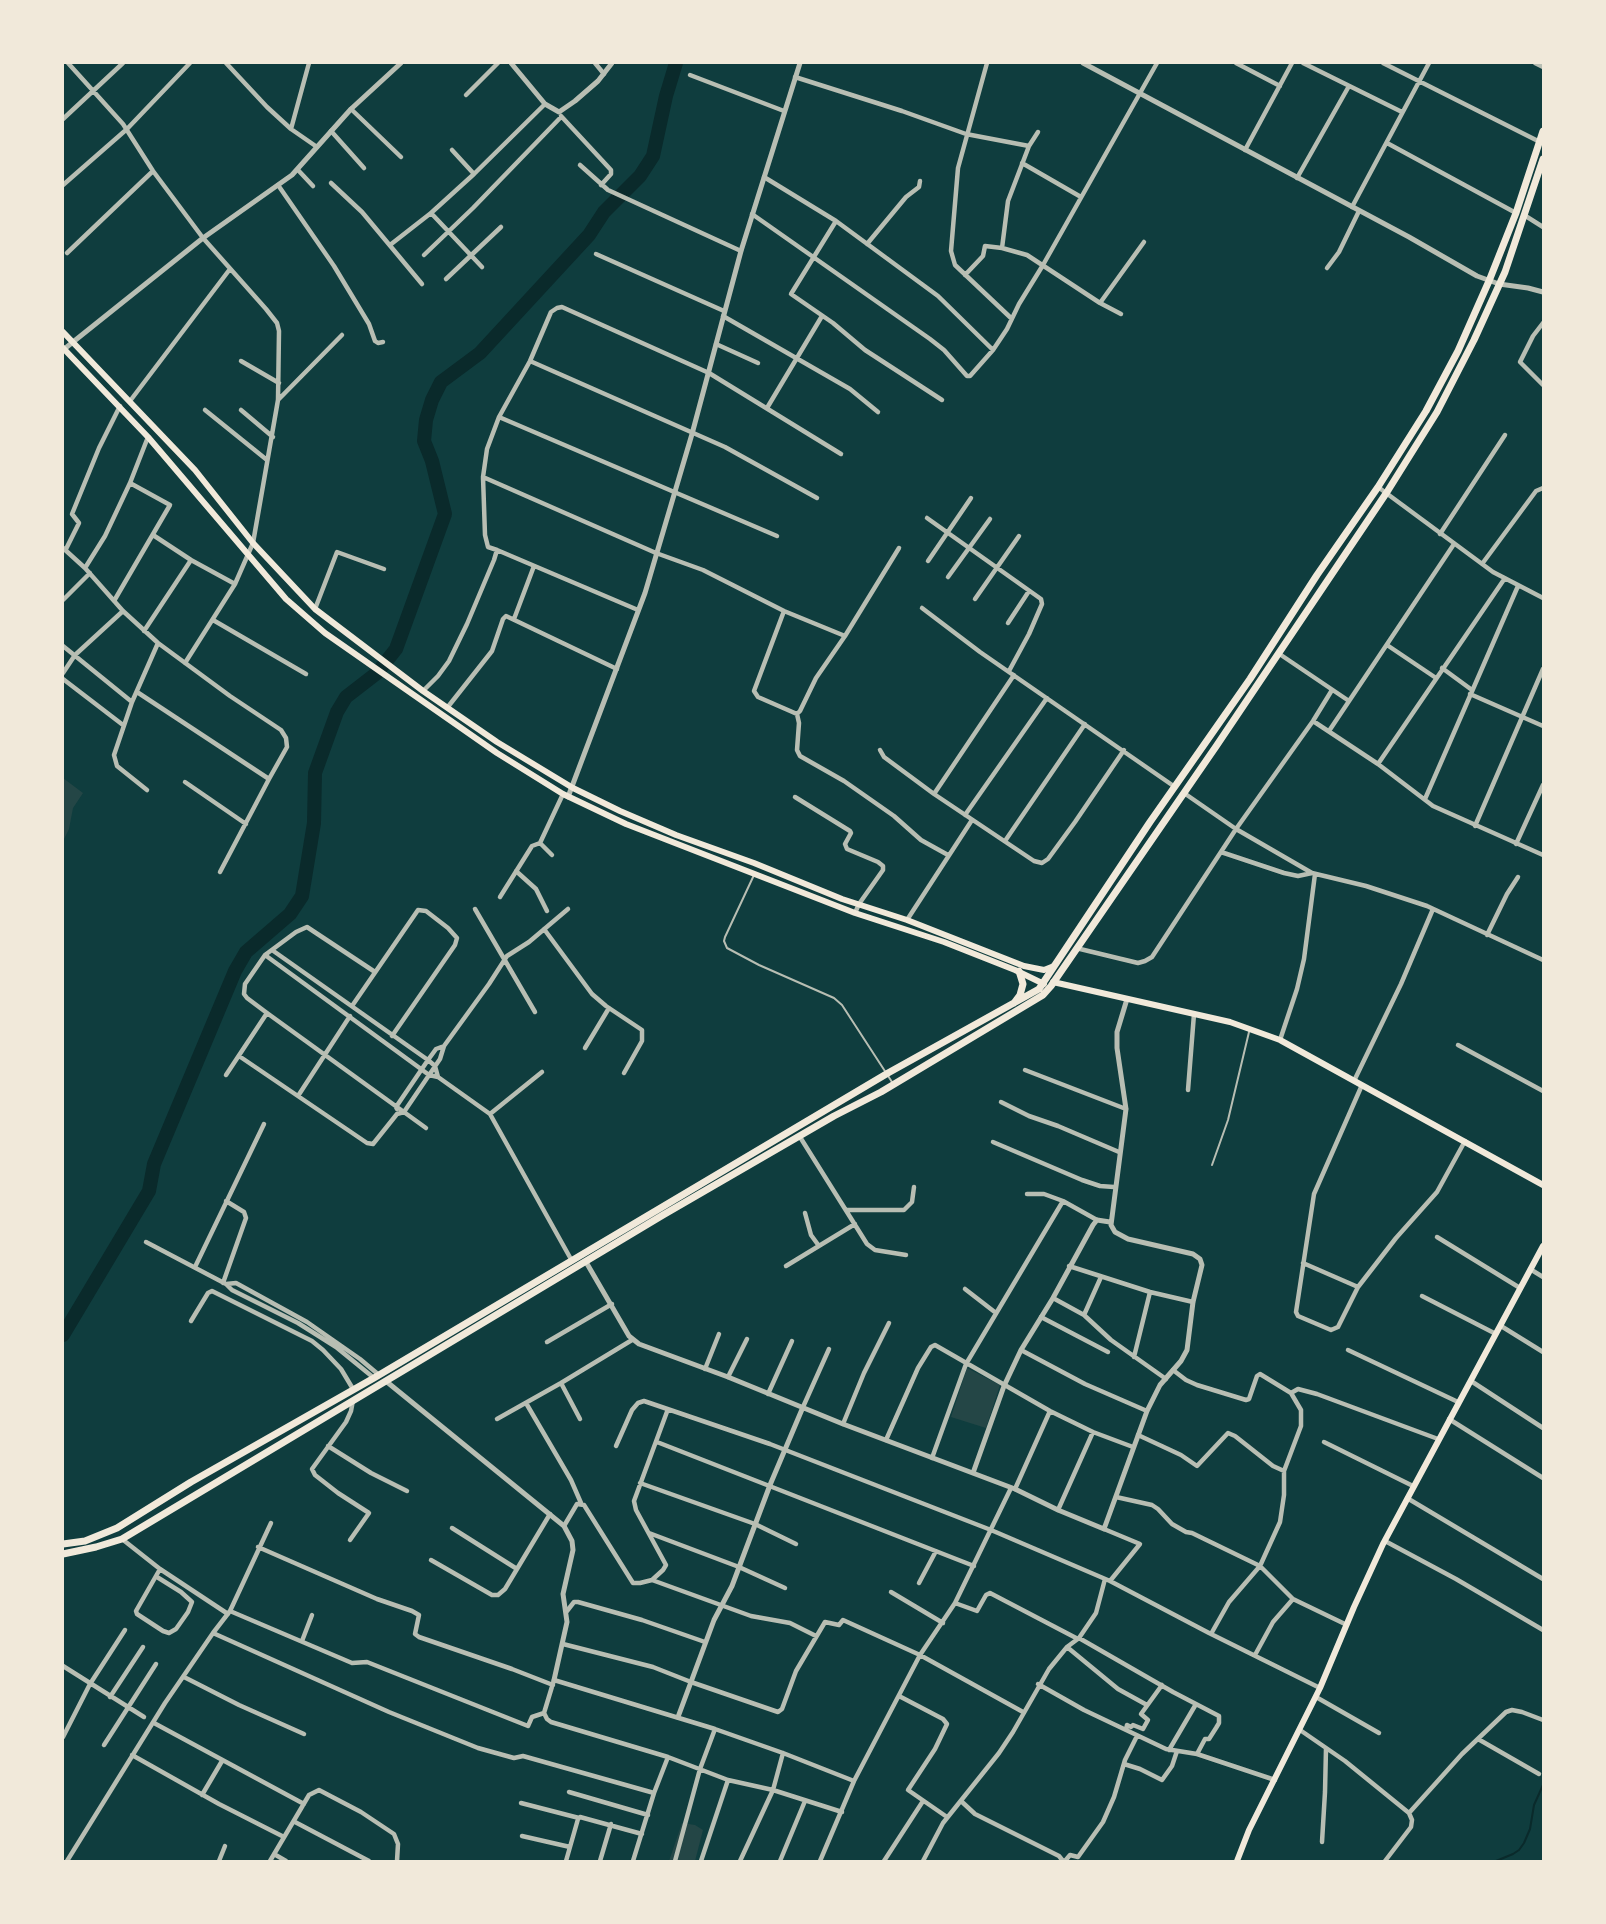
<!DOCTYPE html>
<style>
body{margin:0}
#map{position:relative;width:1606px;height:1924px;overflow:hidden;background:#0f3d3e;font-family:"Nunito Sans",sans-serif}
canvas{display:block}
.frame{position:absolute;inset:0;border:64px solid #f1e9da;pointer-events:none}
</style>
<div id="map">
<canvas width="1606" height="1924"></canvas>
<div class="frame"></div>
</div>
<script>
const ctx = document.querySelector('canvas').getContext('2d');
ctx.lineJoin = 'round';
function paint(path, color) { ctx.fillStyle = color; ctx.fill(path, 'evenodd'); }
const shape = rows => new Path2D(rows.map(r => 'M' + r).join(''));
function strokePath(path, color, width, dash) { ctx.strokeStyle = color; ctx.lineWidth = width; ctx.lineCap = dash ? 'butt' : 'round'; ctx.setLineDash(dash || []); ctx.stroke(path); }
const green = shape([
 [63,778,83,793,73,808,69,829,63,841],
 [967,1368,1000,1385,986,1428,951,1417],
 [682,1823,695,1825,703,1830,695,1861,669,1861]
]);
const stream = shape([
 [1496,1861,1513,1854,1519,1850,1524,1843,1530,1829,1534,1805,1543,1785]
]);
const river = shape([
 [63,1335,149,1191,154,1164,235,971,246,952,290,914,302,896,314,823,315,773,337,712,346,697,377,673,396,649,445,514,432,461,424,441,426,420,432,400,441,382,480,353,589,235,604,212,640,176,653,156,666,96,676,63]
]);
const service = shape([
 [754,875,725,937,724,941,727,948,759,965,834,998,842,1005,892,1082],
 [1212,1165,1228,1120,1249,1032]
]);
const minor = shape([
 [68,63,123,124,153,171,203,238,266,309,277,323,279,331,278,400,253,543,235,584,185,663],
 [226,63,267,107,291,129,317,147],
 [595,63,604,74],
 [987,63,958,168,951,251,955,265,1012,319],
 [1236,63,1280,86],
 [1303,63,1402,112],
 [1383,63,1540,142],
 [1535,63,1543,67],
 [690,75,784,111],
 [795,77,902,111,966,134,1029,146],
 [466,95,498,63],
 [351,109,401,157],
 [561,116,611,170,611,174,601,185],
 [63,119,123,63],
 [291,129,309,63],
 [331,131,364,168],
 [1387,143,1516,213],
 [452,150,474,174],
 [1245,150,1292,63],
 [1022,163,1081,197],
 [580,165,608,190,741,251],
 [298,170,313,186],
 [764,177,836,221,938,296,993,350],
 [1297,178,1349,86],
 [331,183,362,212,422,284],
 [63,185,127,129,190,63],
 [278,185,334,266,369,324,375,341,378,343,383,342],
 [1352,207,1429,63],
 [431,213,482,267],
 [752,214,930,339,944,350,967,376,970,376,993,350,1007,329,1019,304,1043,265,1157,63],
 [1524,215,1543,227],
 [836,221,791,294,833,323,865,350,942,400],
 [867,244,906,197,919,187,920,181],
 [390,245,431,213,474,174,545,104],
 [1002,248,1008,201,1029,146,1038,132],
 [67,253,153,171],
 [596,254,724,311],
 [424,255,473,208,561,117],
 [1327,268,1339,252,1359,211],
 [965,275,983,256,985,246,1002,248,1027,255,1100,303,1121,314],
 [446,279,501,227],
 [1100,303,1144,242],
 [723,316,850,389,878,412],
 [1543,323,1533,336,1520,362,1543,385],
 [716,344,758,363],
 [241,361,279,383],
 [530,361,725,447,817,498],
 [278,400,342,335],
 [130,401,230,269],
 [767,408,822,316],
 [205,410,267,460],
 [241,410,273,437],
 [499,417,777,536],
 [483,477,656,553,703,570,784,611,845,636,816,678,800,711,797,714,758,697,754,691,784,611],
 [1378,487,1493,572,1543,598],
 [927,518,1041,599,1042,604,1029,634,1009,671],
 [1440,534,1505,435],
 [153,535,191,560,235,584],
 [63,548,85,568,123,611,158,643,230,696,281,730,286,738,287,747,269,779],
 [66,549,79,523,72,514,99,448,120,406],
 [497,550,638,610],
 [928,561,971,498],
 [1482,564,1536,491,1543,488],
 [85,568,105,536,130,483],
 [948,577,990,519],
 [975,599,1019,536],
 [63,600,90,573],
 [114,601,170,505,130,483,148,437],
 [922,608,980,652,1175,787],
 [315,609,337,552,384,569],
 [514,619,534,566],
 [213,620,306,674],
 [1008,623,1029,591],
 [144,631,191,560],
 [845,636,899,548],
 [1387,645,1436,678],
 [63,646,132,702],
 [1278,653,1349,701],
 [1442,668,1472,690],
 [63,673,75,655,123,611],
 [63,679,123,725],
 [423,691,438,676,449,661,467,624,494,560,497,550,488,547,485,535,483,477,487,449,499,417,530,361,551,312,557,308,562,307,709,373,841,454],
 [137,692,269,779,220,872],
 [1470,694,1543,726],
 [447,708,492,651,503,619,506,616,617,669],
 [797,714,799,723,797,750,800,756,844,781,894,816,921,840,948,855],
 [1313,721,1378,764,1433,806,1543,855],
 [1329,731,1454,544],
 [880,750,884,757,934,794,1034,861,1042,863,1048,859,1075,822,1124,750],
 [1378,764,1505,578],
 [185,782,246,824],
 [147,790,117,766,114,755,132,702,158,643],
 [1184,793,1236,829,1312,873,1366,886,1427,906,1543,960],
 [934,794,1014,675],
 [795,797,850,831,851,833,845,844,847,849,878,862,883,866,883,870,859,904,855,913],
 [1425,799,1518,586],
 [965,815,1047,698],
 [1475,826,1543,669],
 [1005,841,1085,724],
 [540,843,552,855],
 [1516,844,1543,785],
 [1221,852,1284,873,1298,876,1312,873],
 [516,871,536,889,547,911],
 [500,897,532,846,540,843,563,794],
 [475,909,535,1012],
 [907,920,972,820],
 [544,929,592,994,606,1006,642,1030,642,1041,624,1073],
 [1487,935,1507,894,1518,877],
 [1076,948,1138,963,1145,961,1152,957,1236,829,1313,721,1332,690],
 [272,950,428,1060,435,1066,438,1077],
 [265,955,421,1069,429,1075,438,1077,490,1114],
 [375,972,307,927,296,932,265,955,245,984,244,994,247,998,267,1013,426,1128],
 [352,1006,418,910,426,911,448,928,457,938,455,945,392,1036],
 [1280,1040,1297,989,1304,959,1315,874],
 [1458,1045,1543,1091],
 [585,1048,609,1008],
 [239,1056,367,1143,373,1144,397,1114,404,1112,440,1059,444,1046,489,984,507,956,529,942,568,909],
 [1025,1070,1126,1109],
 [542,1072,490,1114,572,1261],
 [226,1075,267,1013],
 [1354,1081,1401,984,1433,909],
 [1362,1085,1314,1194,1296,1312,1298,1316,1331,1330,1338,1327,1358,1287,1396,1238,1437,1192,1465,1141],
 [1188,1090,1194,1014],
 [298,1096,350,1016],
 [1001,1102,1029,1116,1058,1126,1119,1152],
 [397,1109,396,1107,428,1060,436,1049,444,1046],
 [800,1137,867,1244,875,1250,906,1255],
 [993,1142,1082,1180,1100,1186,1114,1187],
 [1027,1194,1044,1194,1063,1201],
 [847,1210,904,1210,912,1202,914,1187],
 [805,1213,811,1235,819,1246],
 [1437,1237,1520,1288],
 [146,1242,226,1284,232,1290,298,1323,336,1347,374,1378],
 [1303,1263,1358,1287],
 [786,1266,855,1224],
 [1069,1266,1150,1292,1193,1302],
 [195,1267,264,1124],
 [1530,1269,1543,1277],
 [223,1283,246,1218,244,1212,226,1201],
 [226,1284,236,1283,307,1322,360,1359,379,1375],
 [965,1289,996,1313],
 [1422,1296,1496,1334],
 [1053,1298,1084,1315,1111,1340,1166,1379],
 [1084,1315,1101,1277],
 [1041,1317,1108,1352],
 [191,1321,208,1293,212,1291,312,1341,323,1350,341,1369,353,1389],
 [1501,1326,1543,1352],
 [547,1342,612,1304],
 [1021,1350,1085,1384,1147,1411],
 [1348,1350,1458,1402],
 [1134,1357,1150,1292],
 [705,1369,719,1334],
 [1173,1370,1186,1380,1197,1385,1246,1400,1249,1399,1257,1376,1260,1374,1291,1393,1301,1410,1301,1426,1284,1471,1284,1495,1280,1522,1260,1566,1229,1602,1211,1634],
 [728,1377,747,1339],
 [1471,1381,1543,1428],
 [561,1383,580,1419],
 [1291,1393,1298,1389,1317,1394,1438,1439],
 [768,1394,792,1341],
 [526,1403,571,1480,581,1503],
 [803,1407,829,1349],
 [497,1419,561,1383,632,1340],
 [1449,1419,1543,1478],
 [843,1424,864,1373,889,1323],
 [1138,1435,1181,1455,1197,1466,1228,1433,1235,1436,1273,1466,1284,1471],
 [886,1440,918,1368,931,1347,935,1345,1050,1411,1093,1432,1133,1447],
 [657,1442,974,1566],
 [1324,1442,1413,1486],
 [328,1446,371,1473,407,1491],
 [616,1446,632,1410,638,1403,644,1401,770,1444,991,1530,1110,1581,1209,1633,1320,1688],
 [932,1458,966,1364,1063,1201,1097,1220],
 [640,1483,755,1524,796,1544],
 [1015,1489,1050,1411],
 [1116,1497,1152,1505,1158,1509,1172,1524,1186,1532,1192,1533,1260,1566,1293,1599,1347,1625],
 [1407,1498,1543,1579],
 [1058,1510,1093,1432],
 [564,1526,577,1504,584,1505,633,1583,640,1583,652,1580,751,1616,790,1623,816,1636],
 [452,1528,517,1569],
 [1104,1529,1140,1544,1110,1581],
 [649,1533,739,1567,785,1588],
 [122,1539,160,1569,228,1614],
 [350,1540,369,1513,338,1493,315,1475,312,1469,346,1422,351,1411,353,1400],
 [1385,1541,1456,1579,1543,1630],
 [258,1547,377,1599,412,1611,419,1615,415,1634,419,1637,512,1669,553,1685],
 [431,1560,492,1595,498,1595,505,1589,550,1514],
 [157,1577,181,1592,192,1602,188,1612,176,1629,169,1633,163,1631,137,1614,136,1611,160,1569],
 [652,1580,663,1570,666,1565,636,1510,634,1501,668,1409],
 [919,1583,936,1551],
 [891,1592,943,1623],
 [955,1603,977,1611,986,1595,990,1593,1078,1639],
 [230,1611,352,1663,367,1662,528,1726,532,1717,544,1713],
 [567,1611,574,1602,578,1602,642,1620,705,1642],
 [213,1633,389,1712,478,1748,514,1758,523,1756,654,1793],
 [1079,1638,1173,1692,1219,1716,1219,1723,1216,1728,1209,1739,1205,1739,1197,1754],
 [302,1641,312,1615],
 [563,1644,653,1667,691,1682,778,1712,782,1709,796,1671,825,1622,839,1625,843,1620,920,1655,1023,1712],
 [1067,1647,1118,1689,1147,1705],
 [1255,1655,1273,1622,1293,1599],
 [63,1666,144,1717],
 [184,1677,239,1705,304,1734],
 [1038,1684,1084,1710,1166,1749,1197,1754,1275,1780],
 [899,1696,943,1719,947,1724,935,1749,908,1790,947,1817],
 [110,1697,143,1647],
 [1316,1697,1379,1733],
 [154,1723,304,1804],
 [1126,1730,1127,1725,1131,1727,1133,1725,1143,1729,1148,1720,1141,1714,1162,1685],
 [1300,1730,1345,1761,1409,1813,1412,1820,1411,1827,1385,1861],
 [63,1737,90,1684,125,1630],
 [1478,1739,1539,1774],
 [104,1745,156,1664],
 [1169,1750,1196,1704],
 [132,1755,219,1804,284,1837],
 [1124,1764,1140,1769,1162,1780,1172,1766,1177,1751],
 [569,1792,648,1815],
 [202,1795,222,1761],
 [961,1801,975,1814,1059,1856,1063,1861],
 [521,1803,579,1818],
 [842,1812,773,1790,728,1780,668,1757,551,1722,547,1719,544,1713,554,1680,715,1729,783,1753,854,1781],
 [1409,1813,1462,1754,1506,1712,1512,1710,1522,1712,1543,1720],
 [295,1822,369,1861],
 [522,1836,570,1847],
 [1322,1842,1325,1792,1326,1748],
 [274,1854,286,1861],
 [67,1861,165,1703,213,1633,230,1611,271,1523],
 [219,1861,225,1846],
 [270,1861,309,1795,319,1790,361,1812,394,1834,398,1844,397,1861],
 [566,1861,578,1819,580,1817,642,1834],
 [600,1861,611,1824],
 [633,1861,654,1793,668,1757],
 [675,1861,700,1769,715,1729],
 [701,1861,728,1780],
 [740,1861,773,1790,783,1753],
 [780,1861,805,1801],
 [820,1861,854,1781,920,1655,955,1603,1011,1488],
 [884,1861,923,1801],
 [923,1861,943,1823,999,1753,1013,1732,1049,1669,1067,1647,1079,1638,1096,1613,1105,1579],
 [1065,1861,1070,1855,1078,1857,1103,1822,1114,1797,1125,1760,1137,1736]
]);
const tertiary = shape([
 [511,63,545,104,559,112,575,101,598,81,612,63],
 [1083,63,1409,237,1477,276,1499,284,1528,288,1543,292],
 [63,350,203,238,292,175,351,109,401,63],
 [568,797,645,593,692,434,741,251,800,63],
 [586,1262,629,1336,639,1344,728,1377,843,1424,1015,1489,1058,1510,1104,1529,1147,1411,1160,1385,1181,1361,1187,1350,1193,1302,1202,1265,1200,1259,1193,1254,1128,1239,1115,1232,1111,1225,1126,1109,1117,1048,1117,1032,1127,999],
 [387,1382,564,1526,572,1541,573,1550,563,1594,567,1622,554,1680],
 [973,1473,1004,1386,1021,1350,1053,1298,1093,1225,1097,1220,1110,1222],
 [678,1717,714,1620,732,1586,770,1485,803,1407]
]);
const secondary = shape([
 [63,332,195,470,253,543,315,609,423,691,497,742,573,788,620,811,676,835,754,863,842,899,907,920,1024,966,1044,970,1054,966],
 [63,348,148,437,286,599,325,633,497,753,563,794,626,824,855,913,944,942,1015,970,1044,984],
 [1053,982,1230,1022,1280,1040,1543,1185],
 [1237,1861,1249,1830,1320,1688,1354,1607,1383,1544,1543,1246]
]);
const primary = shape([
 [1014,1003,1020,995,1023,984,1019,971],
 [63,1544,85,1541,117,1528,191,1482,374,1378,888,1073,1039,989,1150,822,1250,679,1317,575,1378,487,1426,411,1458,351,1489,281,1516,213,1543,131],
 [63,1554,96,1547,122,1539,663,1215,834,1116,881,1092,1043,995,1051,986,1217,745,1387,492,1437,412,1474,340,1505,272,1543,159]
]);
paint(green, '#244646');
strokePath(stream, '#0a2a2b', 2);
strokePath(river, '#0a2a2b', 14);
strokePath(service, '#b8beb3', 2);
strokePath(minor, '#b8beb3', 4.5);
strokePath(tertiary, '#b8beb3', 5);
strokePath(secondary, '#f1e9da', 6);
strokePath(primary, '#f1e9da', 7);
</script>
